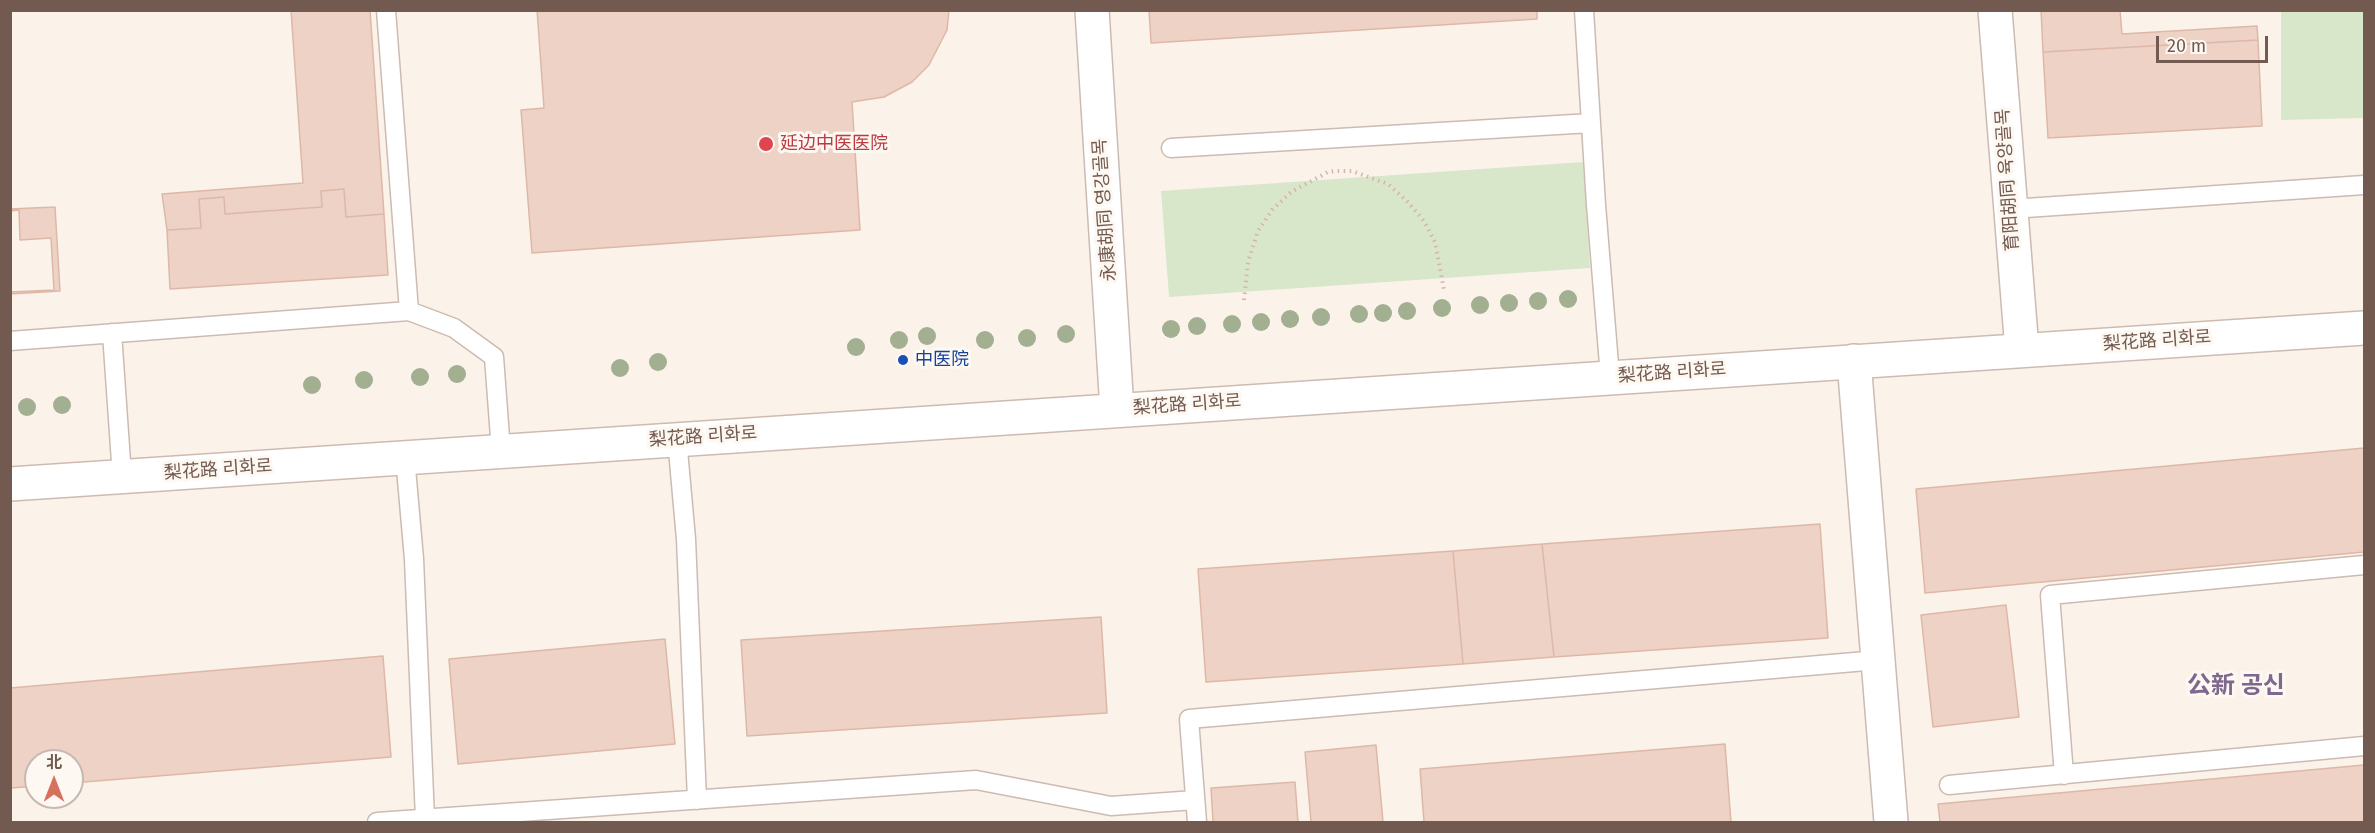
<!DOCTYPE html>
<meta charset="utf-8">
<style>
body{margin:0}
#map{position:relative;width:2375px;height:833px;overflow:hidden;background:#fbf3ea;font-family:"Fira Sans","Noto Sans SC",sans-serif}
canvas{display:block}
.frame{position:absolute;inset:0;border:12px solid #735a50;pointer-events:none}
.north{position:absolute;left:24px;top:749px;width:60px;height:60px;box-sizing:border-box;background:#fdf8f1;border:2px solid #c6b9b1;border-radius:50%;rotate:0deg;font-size:16px;font-weight:700;line-height:24px;text-align:center;color:#735a50}
.north::after{content:'';display:block;margin:auto;width:21px;height:27px;background:#d7715d;clip-path:polygon(50% 0,100% 100%,50% 72%,0 100%)}
.scale{position:absolute;left:2156px;top:36px;width:112px;height:27px;box-sizing:border-box;border:3px solid #735a50;border-top:0;padding-left:8px;font-size:18px;line-height:21px;white-space:nowrap;color:#735a50;-webkit-text-stroke:4px #fdf8f1;paint-order:stroke}
</style>
<div id="map">
<canvas width="2375" height="833"></canvas>
<div class="frame"></div>
<div class="north">北</div>
<div class="scale">20 m</div>
</div>
<script>
const ctx = document.querySelector('canvas').getContext('2d');
ctx.lineJoin = 'round';
function paint(path, color) { ctx.fillStyle = color; ctx.fill(path, 'evenodd'); }
const shape = rows => new Path2D(rows.map(r => 'M' + r).join(''));
function strokePath(path, color, width, dash) { ctx.strokeStyle = color; ctx.lineWidth = width; ctx.lineCap = dash ? 'butt' : 'round'; ctx.setLineDash(dash || []); ctx.stroke(path); }
function label(font, color, halo, rows, align = 'center') {
  ctx.font = font + ' "Fira Sans","Noto Sans SC","Noto Sans KR",sans-serif'; ctx.lineWidth = 6; ctx.setLineDash([]); ctx.textBaseline = 'middle'; ctx.strokeStyle = halo; ctx.fillStyle = color; for (const [text, x, y, turn = 0] of rows) {
    ctx.save(); ctx.translate(x, y); ctx.rotate((+turn || 0) * Math.PI / 180); ctx.textAlign = isNaN(turn) ? turn : align; if (halo) ctx.strokeText(text, 0, 0); ctx.fillText(text, 0, 0); ctx.restore();
  }
}
const green = shape([
 [2281,11,2364,11,2364,118,2281,120],
 [1583,162,1590,268,1169,297,1161,191]
]);
const building = shape([
 [291,10,370,10,384,214,346,217,344,189,321,191,322,207,225,214,224,197,199,199,201,228,167,230,162,194,303,183,291,10],
 [537,10,949,10,947,30,929,65,912,82,884,97,852,102,860,230,532,253,521,110,544,108,537,10],
 [1149,10,1537,10,1537,19,1151,43,1149,10],
 [2041,10,2120,10,2122,34,2257,26,2258,40,2043,52,2041,10],
 [2258,40,2262,126,2048,138,2043,52,2258,40],
 [344,189,346,217,384,214,388,275,170,289,167,230,201,228,199,199,224,197,225,214,322,207,321,191,344,189],
 [55,207,60,291,10,294,10,209,55,207],
 [19,210,20,240,51,238,54,290,10,292,10,211,19,210],
 [2364,448,2364,552,1925,593,1916,489,2364,448],
 [1820,524,1828,638,1554,657,1542,544,1820,524],
 [1542,544,1554,657,1463,664,1453,551,1542,544],
 [1453,551,1463,664,1206,682,1198,569,1453,551],
 [2006,605,2019,717,1933,727,1921,615,2006,605],
 [1101,617,1107,713,747,736,741,640,1101,617],
 [665,639,675,744,458,764,449,659,665,639],
 [383,656,391,757,72,783,72,761,36,761,36,786,11,788,10,688,383,656],
 [1725,744,1731,822,1424,822,1420,769,1725,744],
 [1376,745,1383,822,1311,822,1305,752,1376,745],
 [2364,765,2364,822,1940,822,1938,804,2364,765],
 [1295,782,1298,822,1213,822,1211,788,1295,782]
]);
const path = shape([
 [1244,300,1248,262,1258,231,1272,210,1291,192,1328,172,1336,171,1352,171,1388,184,1406,200,1424,221,1435,242,1444,290]
]);
const lane = shape([
 [386,10,409,311],
 [1584,10,1596,205,1610,377],
 [1171,148,1591,123],
 [2011,209,2364,185],
 [112,333,122,476],
 [10,341,409,311,454,328,494,357,501,451],
 [677,439,686,539,697,800],
 [405,457,414,559,425,819],
 [2064,775,2050,595,2364,565],
 [1949,785,2364,746],
 [377,822,976,780,1111,806,1195,800],
 [1197,822,1189,719,1878,660]
]);
const street = shape([
 [1092,10,1117,410],
 [1995,10,2022,350],
 [1854,361,1891,822]
]);
const secondary = shape([
 [10,484,2364,328]
]);
const trees = [
 [1568,299],
 [1538,301],
 [1509,303],
 [1480,305],
 [1442,308],
 [1407,311],
 [1383,313],
 [1359,314],
 [1321,317],
 [1290,319],
 [1261,322],
 [1232,324],
 [1197,326],
 [1171,329],
 [1066,334],
 [927,336],
 [1027,338],
 [899,340],
 [985,340],
 [856,347],
 [658,362],
 [620,368],
 [457,374],
 [420,377],
 [364,380],
 [312,385],
 [62,405],
 [27,407]
];
const markers = [
 [766,144,8,"#e0444e"],
 [903,360,6,"#1a4fb4"]
];
const healthNames = [
 ["延边中医医院",780,144]
];
const streetNames = [
 ["育阳胡同 육양골목",2008,180,-94],
 ["永康胡同 영강골목",1105,210,-94],
 ["梨花路 리화로",2157,341,-4],
 ["梨花路 리화로",1672,373,-4],
 ["梨花路 리화로",1187,405,-4],
 ["梨花路 리화로",703,437,-4],
 ["梨花路 리화로",218,470,-4]
];
const transitNames = [
 ["中医院",915,360]
];
const districtNames = [
 ["公新 공신",2236,686]
];
paint(green, '#d8e7ca');
paint(building, '#edd2c5');
strokePath(building, '#deb8a7', 1.5);
strokePath(lane, '#ccbbb1', 21);
strokePath(street, '#ccbbb1', 36);
strokePath(secondary, '#cebbaf', 36);
strokePath(path, '#d2b6a8', 4, [1.5, 4.5]);
strokePath(lane, '#fff', 18);
strokePath(street, '#fff', 33);
strokePath(secondary, '#fff', 33);
ctx.fillStyle = '#a2af91';
for (const [x, y] of trees) { ctx.beginPath(); ctx.arc(x, y, 9, 0, 2 * Math.PI); ctx.fill(); }
for (const [x, y, r, color] of markers) { const dot = new Path2D(); dot.arc(x, y, r, 0, 2 * Math.PI); ctx.fillStyle = color; ctx.fill(dot); strokePath(dot, '#fdf8f1', 2); }
label('18px', '#be3a42', '#fdf8f1', healthNames, 'left');
label('18px', '#735a50', '#fdf8f1', streetNames);
label('18px', '#164399', '#fdf8f1', transitNames, 'left');
label('bold 24px', '#7f688e', '#fdf8f1', districtNames);
</script>
